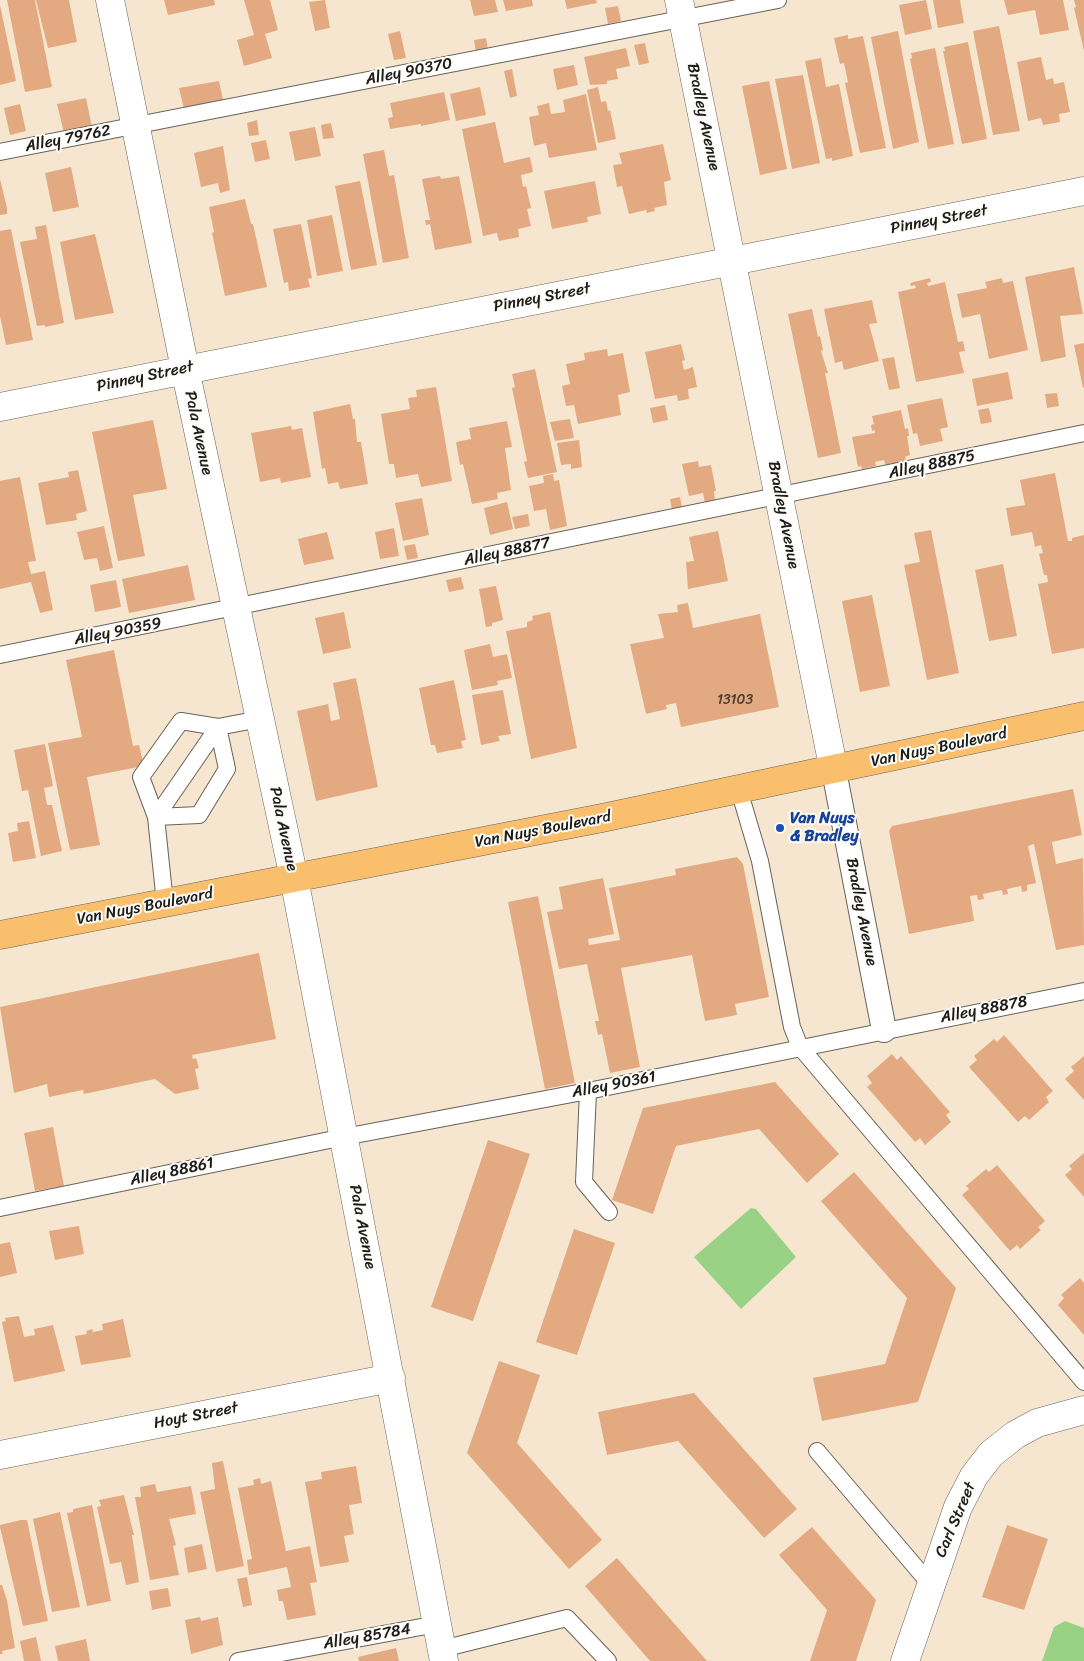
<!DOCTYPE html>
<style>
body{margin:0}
canvas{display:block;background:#f6e6d0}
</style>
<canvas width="1084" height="1661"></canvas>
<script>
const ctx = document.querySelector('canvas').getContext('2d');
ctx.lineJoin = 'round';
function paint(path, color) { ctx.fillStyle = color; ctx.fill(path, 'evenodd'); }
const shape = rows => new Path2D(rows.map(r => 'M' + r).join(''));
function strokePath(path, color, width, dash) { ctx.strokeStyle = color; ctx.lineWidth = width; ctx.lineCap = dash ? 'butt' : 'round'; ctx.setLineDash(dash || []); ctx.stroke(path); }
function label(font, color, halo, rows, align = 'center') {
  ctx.font = font + ' Sriracha,sans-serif'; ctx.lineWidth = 4; ctx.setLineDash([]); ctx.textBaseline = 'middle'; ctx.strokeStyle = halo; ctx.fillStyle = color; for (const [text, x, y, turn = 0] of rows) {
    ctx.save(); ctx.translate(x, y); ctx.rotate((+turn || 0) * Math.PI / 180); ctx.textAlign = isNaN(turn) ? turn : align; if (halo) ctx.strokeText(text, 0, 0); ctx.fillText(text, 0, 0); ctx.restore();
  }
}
const green = shape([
 [751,1208,756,1209,796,1257,741,1309,694,1257],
 [1065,1621,1084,1628,1084,1661,1042,1661,1054,1627]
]);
const building = shape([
 [7,0,35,0,52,87,25,92],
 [36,0,69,0,77,42,48,48],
 [164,0,214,0,215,5,168,15],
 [244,0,270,0,278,30,265,34,272,58,244,66,237,40,254,35],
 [325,0,330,28,315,31,309,2],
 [470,0,495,0,498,12,474,16],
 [503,0,532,0,533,6,506,11],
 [565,0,596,0,597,3,567,9],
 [926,0,932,29,905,35,899,5],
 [933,0,960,0,964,23,938,28],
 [1004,0,1063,0,1069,30,1040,35,1035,10,1008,15],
 [1074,0,1084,0,1084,51,1074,8,1076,7],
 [0,5,16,81,0,85],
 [618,6,621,21,608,24,605,8],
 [999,26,1020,131,993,135,973,31],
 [400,31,406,58,394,60,388,34],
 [898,31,919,142,893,149,871,37],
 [848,35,848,39,863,36,886,148,860,153,845,83,848,82,844,63,840,64,834,38],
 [486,38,488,50,476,52,474,40],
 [968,42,987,139,962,144,943,51,945,51,944,47],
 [645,43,649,63,639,65,634,45],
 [626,48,630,66,616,69,618,79,607,81,607,84,590,85,584,57],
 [935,48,954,144,928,149,910,59,912,58,911,53],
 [1041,57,1046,80,1053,78,1054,84,1064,82,1070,112,1059,114,1060,122,1043,125,1041,118,1028,121,1017,62],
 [821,58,826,87,839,84,853,156,832,161,832,158,826,159,805,61],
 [574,65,578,85,557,90,553,69],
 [512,69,517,96,510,98,504,71],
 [803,75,820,163,792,169,775,79],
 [219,81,223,100,184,109,179,88],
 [769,81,787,169,760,175,742,86],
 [480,87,486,115,456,121,450,94],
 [598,87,601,102,606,101,608,111,610,110,616,139,598,143,587,90],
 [444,92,450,120,421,126,421,124,390,129,388,118,393,117,390,103],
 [586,94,597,150,549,158,546,143,534,146,529,117,539,115,537,106,549,103,551,114,565,112,563,100],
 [86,98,92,127,64,133,57,104],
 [20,104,26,131,10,135,4,108],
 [257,120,259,135,249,136,247,123],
 [495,122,504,163,530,157,533,172,521,175,523,187,526,186,531,208,527,209,531,226,518,229,519,237,499,241,497,233,483,236,462,129],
 [331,123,334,138,323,139,321,125],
 [315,127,321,156,295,161,289,132],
 [266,140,270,159,255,162,251,143],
 [663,144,671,180,664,182,667,205,654,208,655,211,647,213,646,210,629,214,622,186,617,187,613,165,622,164,619,153],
 [223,146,230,190,220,193,218,183,201,187,194,153],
 [384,150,389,176,394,175,409,258,383,263,363,154],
 [71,167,79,207,53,212,45,173],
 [440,176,441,179,459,176,472,243,435,250,430,224,426,225,425,220,430,220,422,179],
 [0,179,7,208,7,214,0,215],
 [360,181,377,265,351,270,335,186],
 [595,181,601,214,587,217,588,222,552,229,544,191],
 [245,199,251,224,253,224,267,287,225,296,212,233,214,232,209,207],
 [332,215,343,271,317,276,307,220],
 [301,224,312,278,308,279,310,287,289,291,288,282,284,283,273,229],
 [46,225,64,323,45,327,45,325,37,326,20,242,37,239,35,227],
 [11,229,33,340,6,345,0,316,0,231],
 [95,234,114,313,75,320,60,242],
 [1074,267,1083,314,1060,316,1066,357,1041,362,1025,277],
 [930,278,931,282,927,283,928,286,945,282,958,342,963,341,965,351,959,352,964,373,916,382,898,292,916,288,915,285,911,286,910,283],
 [1002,278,1003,283,1013,281,1028,350,989,359,980,314,962,318,957,294,987,288,985,282],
 [872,300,877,323,869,324,879,361,844,370,842,361,835,363,824,309],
 [812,309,818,337,820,336,823,350,821,351,828,373,825,373,841,453,818,458,788,314],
 [1084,343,1084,387,1083,388,1074,345],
 [681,344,685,360,682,361,684,370,693,367,697,387,688,389,689,399,678,401,677,395,655,399,645,352],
 [607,349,608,356,623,353,630,392,618,395,621,415,578,424,574,405,566,406,562,386,570,384,566,364,585,360,584,353],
 [894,357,900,388,889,390,882,359],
 [535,369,557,472,528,478,524,462,527,461,512,388,515,387,512,374],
 [1008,372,1013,399,977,406,972,379],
 [436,387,452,481,421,487,418,474,396,478,394,464,389,464,381,414,410,409,408,398,417,397,416,390],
 [1057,393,1059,406,1047,408,1045,394],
 [942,398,948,427,940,429,943,441,920,446,917,433,913,434,907,405],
 [350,404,353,419,355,419,357,442,361,442,368,484,340,489,338,482,328,484,325,468,322,469,313,412],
 [665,405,668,420,653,423,650,408],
 [989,408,992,422,981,424,978,410],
 [901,410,905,429,908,428,909,436,907,436,910,455,905,457,906,463,886,467,884,460,875,462,876,466,862,469,861,466,858,467,852,437,875,433,875,430,872,431,871,425,874,424,872,416],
 [570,419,574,438,555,441,550,422],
 [153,420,167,489,133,495,145,556,118,561,92,432],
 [507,421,512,447,505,448,511,490,497,493,498,499,472,504,463,464,460,465,456,442,471,439,469,428],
 [291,426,292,430,302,428,311,477,281,483,280,478,260,482,251,433],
 [579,440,582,467,571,469,571,464,561,465,557,443],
 [698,461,699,467,711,465,716,491,714,491,715,501,705,503,703,493,689,496,682,464],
 [78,470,87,511,76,514,77,520,46,525,38,483,69,477,68,472],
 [1055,473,1068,541,1072,541,1072,538,1084,535,1084,648,1052,654,1038,584,1048,582,1047,575,1044,575,1039,554,1043,553,1041,545,1035,547,1032,532,1011,536,1006,508,1025,505,1020,480],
 [553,474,554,481,559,480,567,526,550,530,546,509,534,511,529,486,544,483,543,476],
 [20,477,36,561,28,562,31,574,45,571,53,610,40,613,31,582,0,589,0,481],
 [680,497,682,508,672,510,670,499],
 [422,498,429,535,403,541,395,503],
 [507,502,513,529,490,535,484,508],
 [528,514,530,526,515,529,512,517],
 [104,526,113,568,100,571,97,558,84,560,77,532],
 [394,528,399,556,380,559,375,532],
 [931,530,959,673,927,680,904,565,920,562,914,533],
 [718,531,728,581,688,589,686,562,694,561,689,537],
 [327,532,334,559,304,565,298,539],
 [415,544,418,558,407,560,404,546],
 [1003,564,1017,636,989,641,975,570],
 [188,565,195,600,129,613,122,579],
 [461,577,464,589,449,592,446,580],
 [116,580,121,607,95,612,90,585],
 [496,586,503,620,492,623,492,626,486,627,479,589],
 [872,595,890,686,860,692,842,601],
 [688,603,693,628,760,614,779,707,681,727,676,703,666,705,667,709,646,714,630,644,664,638,658,614,678,612,677,605],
 [344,612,351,648,323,654,315,618],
 [550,612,577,748,531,759,506,631,527,627,527,622,533,620,532,616],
 [490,644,493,657,507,654,512,678,497,681,498,685,472,690,464,650],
 [114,650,133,746,139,745,144,766,87,777,100,845,70,850,48,743,82,737,66,660],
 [356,678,378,787,316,801,297,711,328,704,331,721,340,719,333,683],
 [454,680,466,740,461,741,463,748,437,753,435,745,431,745,419,688],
 [503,690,511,734,498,736,500,741,481,745,472,695],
 [45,744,53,786,44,788,47,805,52,805,62,851,41,856,28,790,22,791,14,750],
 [1073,789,1082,835,1052,842,1056,864,1083,858,1084,945,1056,950,1034,844,1028,846,1036,883,1027,885,1027,891,1022,892,1021,886,1007,889,1008,894,1003,895,1002,890,983,894,984,899,978,900,977,895,970,896,974,921,909,934,889,831,892,826],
 [29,821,36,858,13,862,8,833,18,831,17,823],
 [737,857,743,864,769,997,735,1004,737,1015,705,1021,692,955,621,968,640,1067,610,1073,602,1034,598,1035,595,1021,599,1021,587,964,559,969,547,912,563,909,559,887,603,878,614,934,588,939,589,945,620,940,609,888,676,875,675,869],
 [538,896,575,1083,545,1089,508,902],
 [259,953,276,1039,192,1055,193,1059,196,1058,199,1068,195,1069,199,1089,175,1094,155,1079,84,1094,83,1090,49,1097,47,1084,14,1093,0,1007],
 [1004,1035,1053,1091,1046,1097,1049,1102,1029,1120,1025,1116,1018,1122,969,1067,977,1060,974,1056,994,1039,997,1042],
 [892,1054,897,1060,901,1056,950,1112,946,1115,951,1122,925,1145,920,1138,915,1142,867,1087,872,1083,867,1076],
 [1084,1056,1084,1100,1065,1079,1074,1071,1071,1067],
 [775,1082,839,1154,807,1183,759,1129,676,1146,653,1214,612,1200,643,1108],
 [53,1127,64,1186,35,1191,24,1133],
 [488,1140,530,1154,473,1321,431,1307],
 [1084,1153,1084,1197,1065,1175,1072,1169,1069,1166],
 [997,1165,1045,1221,1038,1227,1041,1230,1020,1249,1017,1245,1010,1251,962,1195,969,1189,966,1186,986,1169,989,1172],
 [854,1172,956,1288,918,1402,822,1421,813,1378,885,1364,907,1298,821,1201],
 [79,1226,84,1254,55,1260,49,1231],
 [574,1229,615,1243,577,1355,536,1342],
 [10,1242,17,1273,0,1277,0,1244],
 [1080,1278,1084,1283,1084,1335,1058,1305,1064,1298,1061,1295],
 [19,1316,24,1337,35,1335,34,1329,53,1325,65,1371,14,1382,2,1322,6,1321,5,1318],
 [123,1319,131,1357,81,1365,75,1336,87,1334,86,1331,92,1329,93,1332,103,1330,102,1324],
 [499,1361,540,1375,517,1443,602,1540,569,1569,467,1453],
 [694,1393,797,1509,764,1538,678,1441,607,1455,598,1412],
 [223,1461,244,1566,216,1572,200,1492,215,1489,212,1463],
 [356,1466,362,1503,349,1505,354,1534,344,1536,349,1562,320,1567,305,1482,322,1479,321,1472],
 [260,1478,261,1484,271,1481,286,1551,310,1546,317,1582,310,1583,316,1615,287,1620,283,1601,279,1601,277,1590,291,1587,287,1567,249,1575,247,1560,252,1559,238,1488,254,1485,253,1480],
 [155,1484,157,1492,191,1486,196,1514,169,1519,176,1545,173,1546,179,1575,150,1580,135,1497,141,1497,140,1487],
 [124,1495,134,1535,132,1535,139,1582,126,1585,121,1562,110,1564,97,1507,101,1506,99,1500],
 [92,1505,111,1601,87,1606,67,1513,73,1512,73,1509],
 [60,1512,80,1607,52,1612,33,1519],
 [21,1520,27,1520,48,1621,23,1626,0,1527,0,1525],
 [1007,1525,1048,1539,1024,1610,982,1597],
 [812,1527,876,1600,856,1661,810,1661,827,1610,779,1555],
 [202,1544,207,1569,188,1573,184,1548],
 [617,1558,707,1661,650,1661,585,1586],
 [247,1577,252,1605,243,1607,237,1579],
 [0,1585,2,1585,7,1600,15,1648,2,1651,3,1654,0,1654],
 [168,1588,171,1606,152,1610,149,1591],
 [200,1617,201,1621,218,1617,223,1645,191,1654,185,1620],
 [36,1637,41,1661,24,1661,20,1641],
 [86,1639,90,1661,58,1661,55,1646],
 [396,1648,399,1661,359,1661,358,1657]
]);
const service = shape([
 [0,152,778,0],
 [0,655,1084,433],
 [739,790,760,861,792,1027,800,1047,1084,1382],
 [156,817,199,815,227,769,218,727],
 [156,817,218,727],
 [165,903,156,817,141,777,181,721,218,727,260,719],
 [588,1091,584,1182,609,1212],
 [0,1208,344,1137,588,1091,1084,991],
 [817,1451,930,1584],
 [442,1649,567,1618,608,1661],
 [238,1661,437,1624]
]);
const pedestrian = shape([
 [834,771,884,1030]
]);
const minor = shape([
 [110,0,185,369,294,878,444,1661],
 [0,407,1084,191],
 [0,1455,391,1378],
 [905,1661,958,1507,974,1476,991,1454,1015,1435,1037,1423,1084,1410]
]);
const tertiary = shape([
 [679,0,834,771]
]);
const primary = shape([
 [0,935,602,818,1084,716]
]);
const markers = [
 [780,828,5,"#1a4fb4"]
];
const numberNames = [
 ["13103",735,700]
];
const streetNames = [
 ["Alley 90370",409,72,-11],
 ["Bradley Avenue",703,117,78],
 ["Alley 79762",68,139,-11],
 ["Pinney Street",939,220,-11],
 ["Pinney Street",542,298,-11],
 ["Pinney Street",145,377,-12],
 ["Pala Avenue",198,433,78],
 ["Alley 88875",932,465,-12],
 ["Bradley Avenue",783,515,79],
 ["Alley 88877",507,552,-12],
 ["Alley 90359",118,632,-11],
 ["Van Nuys Boulevard",939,748,-12],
 ["Pala Avenue",283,829,78],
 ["Van Nuys Boulevard",543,830,-11],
 ["Van Nuys Boulevard",145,907,-11],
 ["Bradley Avenue",861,912,79],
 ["Alley 88878",984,1010,-11],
 ["Alley 90361",614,1085,-11],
 ["Alley 88861",172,1172,-12],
 ["Pala Avenue",362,1227,79],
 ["Hoyt Street",196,1416,-11],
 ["Carl Street",956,1520,-67],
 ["Alley 85784",367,1637,-10]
];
const transitNames = [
 ["Van Nuys",790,819],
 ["& Bradley",790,837]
];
paint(green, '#99d285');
paint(building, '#e3aa82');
strokePath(service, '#68635b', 18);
strokePath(pedestrian, '#68635b', 26);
strokePath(minor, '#68635b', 29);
strokePath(tertiary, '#68635b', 29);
strokePath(primary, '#68635b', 29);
strokePath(service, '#fff', 16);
strokePath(pedestrian, '#fff', 24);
strokePath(minor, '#fff', 28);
strokePath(tertiary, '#fff', 28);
strokePath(primary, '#f9bf6d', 28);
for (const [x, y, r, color] of markers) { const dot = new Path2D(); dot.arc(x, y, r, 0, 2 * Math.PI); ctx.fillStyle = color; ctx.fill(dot); strokePath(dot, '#fdfcf7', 2); }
label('14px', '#4e4036', null, numberNames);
label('16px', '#1c1c1c', '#fdfcf7', streetNames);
label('bold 16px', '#164399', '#fdfcf7', transitNames, 'left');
</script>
